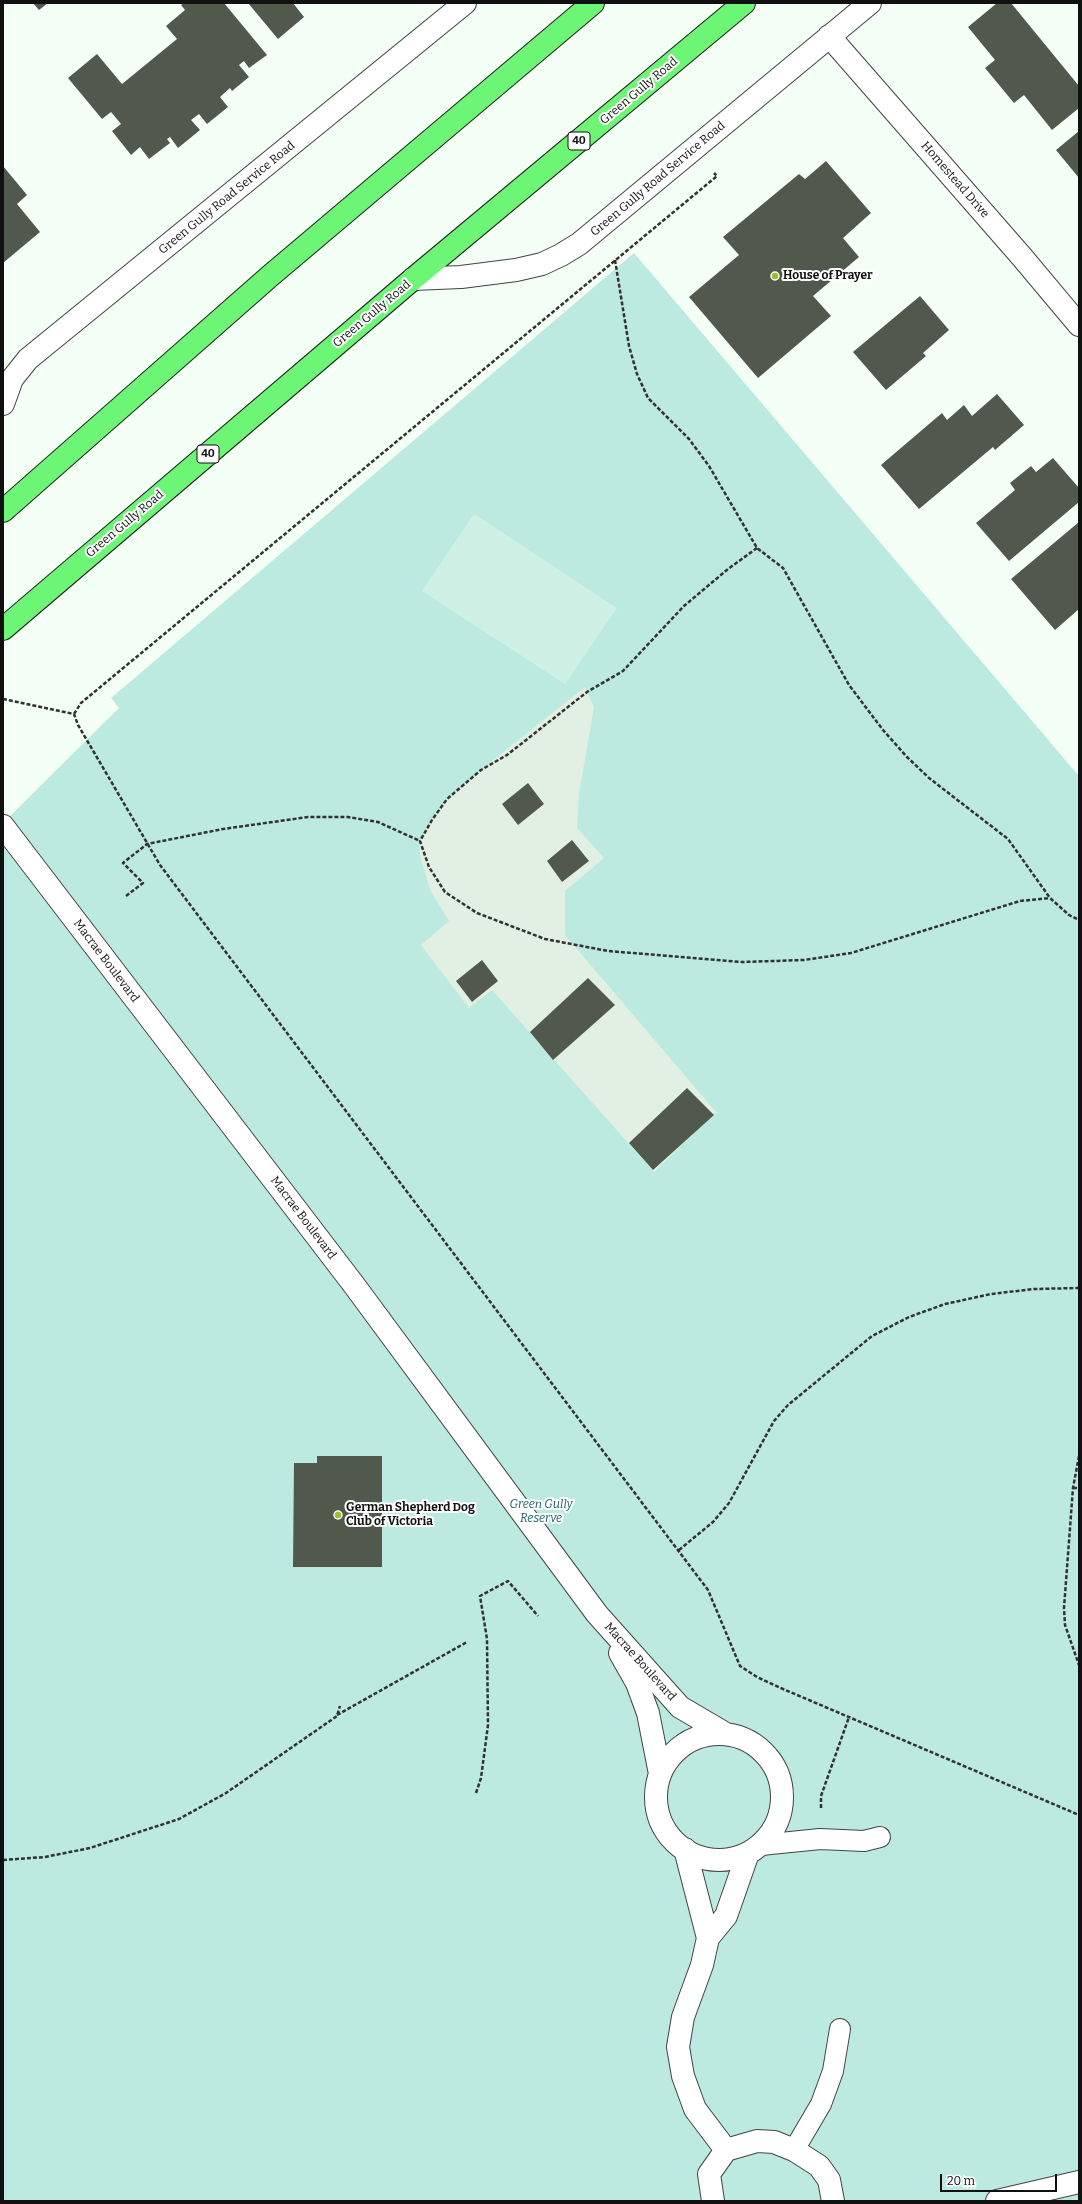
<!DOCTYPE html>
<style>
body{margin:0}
#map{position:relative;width:1082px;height:2204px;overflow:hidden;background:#f4fff5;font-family:Bitter,serif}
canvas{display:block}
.frame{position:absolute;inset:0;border:4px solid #101010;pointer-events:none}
.scale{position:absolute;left:940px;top:2174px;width:117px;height:18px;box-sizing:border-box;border:2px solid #101010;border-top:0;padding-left:5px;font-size:12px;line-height:14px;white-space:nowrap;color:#101010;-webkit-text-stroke:3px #fff;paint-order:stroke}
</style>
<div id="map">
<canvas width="1082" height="2204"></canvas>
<div class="frame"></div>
<div class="scale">20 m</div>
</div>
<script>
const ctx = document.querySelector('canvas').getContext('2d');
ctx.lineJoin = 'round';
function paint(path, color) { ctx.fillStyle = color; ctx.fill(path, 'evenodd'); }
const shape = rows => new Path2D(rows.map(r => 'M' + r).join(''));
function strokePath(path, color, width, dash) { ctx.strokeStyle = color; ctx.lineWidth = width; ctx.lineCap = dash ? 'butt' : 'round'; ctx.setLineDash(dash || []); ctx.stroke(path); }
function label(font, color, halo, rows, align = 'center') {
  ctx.font = font + ' Bitter,serif'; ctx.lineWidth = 4; ctx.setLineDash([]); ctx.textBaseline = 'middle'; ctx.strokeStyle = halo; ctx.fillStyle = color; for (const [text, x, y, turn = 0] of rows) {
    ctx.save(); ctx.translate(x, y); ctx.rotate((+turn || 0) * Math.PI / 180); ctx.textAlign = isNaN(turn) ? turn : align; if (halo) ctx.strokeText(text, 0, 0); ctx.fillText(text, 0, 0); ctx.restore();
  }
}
const green = shape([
 [634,253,1079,776,1079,2201,3,2201,3,823,119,708,111,698]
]);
const pitch = shape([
 [474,514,617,608,565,684,422,591]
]);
const plaza = shape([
 [585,687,594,707,579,794,577,828,604,858,565,891,565,935,716,1112,654,1172,492,990,469,1008,421,945,449,921,431,892,420,856,420,841,427,827,447,799,502,753]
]);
const building = shape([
 [33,3,48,3,39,10],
 [184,3,224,3,267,55,249,68,244,61,239,65,249,77,232,91,230,88,220,97,228,107,207,124,199,114,191,120,200,130,178,148,170,137,167,139,170,143,149,159,140,147,131,155,112,131,121,124,111,112,102,119,68,78,97,54,122,84,177,39,166,26,185,10,181,5],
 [248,3,293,3,304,17,278,39],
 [997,3,1011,3,1079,86,1079,108,1052,130,1024,95,1014,103,985,68,995,60,968,27],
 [1079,131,1079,178,1056,150],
 [826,161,871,213,843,238,859,257,813,296,831,316,758,378,689,297,739,255,723,237,799,174,805,179],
 [3,166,27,195,17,204,40,232,3,263],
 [920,296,949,330,923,353,926,356,886,390,853,352],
 [997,394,1024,425,995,450,993,447,919,509,881,465,942,413,947,420,964,405,972,416],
 [1053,458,1079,488,1079,502,1009,561,976,523,1015,490,1010,483,1031,466,1036,472],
 [1079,522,1079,609,1055,630,1011,579],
 [528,783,544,804,518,825,502,804],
 [572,840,589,861,562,882,547,861],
 [482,960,498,981,472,1002,456,981],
 [588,978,615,1005,553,1060,530,1032],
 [687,1088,714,1115,653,1170,629,1143],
 [317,1456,382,1456,382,1567,293,1567,294,1463,317,1463]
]);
const path = shape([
 [615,260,629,346,637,374,648,398,689,439,709,466,757,548,783,568,849,685,883,730,907,757,929,778,1008,839,1050,898,1069,915,1079,920],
 [757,548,728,569,684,606,623,671,587,692,507,755,481,770,447,799,432,820,420,841,429,867,445,892,477,913,545,939,608,951,742,962,804,960,851,953,1020,901,1050,898],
 [3,699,74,714,78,725,160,865,708,1590,740,1666,757,1677,783,1689,1079,1815],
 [74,714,81,703,717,176,714,173],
 [126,896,143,883,123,863,147,844,223,829,308,817,348,817,378,822,420,841],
 [1079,1456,1073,1488,1064,1608,1065,1625,1079,1665],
 [1073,1488,1079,1488],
 [679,1550,713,1522,729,1503,774,1421,788,1405,872,1336,909,1317,945,1304,991,1294,1034,1289,1079,1288],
 [337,1715,467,1642],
 [476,1793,481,1778,488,1725,487,1639,480,1596,508,1581,538,1616],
 [821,1808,821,1796,849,1717],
 [3,1860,45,1857,90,1848,179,1819,226,1793,337,1716,340,1706]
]);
const service = shape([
 [761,1845,820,1839,864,1841,880,1837],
 [794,2150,821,2104,833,2071,840,2029]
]);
const minor = shape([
 [829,36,1022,257,1079,325],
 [413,279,461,277,516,270,542,264,561,255,579,244,870,3],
 [3,404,12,379,28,359,465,3],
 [3,826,354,1285,597,1614,680,1707,726,1734],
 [620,1653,637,1683,648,1713,660,1774],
 '656 1797a63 63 0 1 1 126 0a63 63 0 1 1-126 0Z',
 [685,1849,708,1938],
 [726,2150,695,2109,683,2076,678,2047,683,2017,702,1965,708,1938,726,1916,748,1853],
 [713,2201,709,2174,726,2150,757,2141,774,2142,794,2150,819,2166,829,2180,833,2201],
 [997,2201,1079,2182]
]);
const primary = shape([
 [3,511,270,276,593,3],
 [3,629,413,279,744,3]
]);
const markers = [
 [775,276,4,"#99bf29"],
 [338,1515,4,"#99bf29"]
];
const shields = [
 [579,141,22],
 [208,454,22]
];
const shieldNames = [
 ["40",579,141],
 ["40",208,454]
];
const streetNames = [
 ["Green Gully Road",639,91,-40],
 ["Green Gully Road Service Road",658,179,-40],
 ["Homestead Drive",955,180,49],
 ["Green Gully Road Service Road",227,198,-39],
 ["Green Gully Road",372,314,-40],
 ["Green Gully Road",125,524,-40],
 ["Macrae Boulevard",106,961,53],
 ["Macrae Boulevard",303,1218,53],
 ["Macrae Boulevard",640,1662,48]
];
const poiNames = [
 ["House of Prayer",783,276],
 ["German Shepherd Dog",346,1508],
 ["Club of Victoria",346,1522]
];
const parkNames = [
 ["Green Gully",541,1505],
 ["Reserve",541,1519]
];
paint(green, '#bdeae0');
paint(pitch, '#cff1e5');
paint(plaza, '#e1f0e2');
paint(building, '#51594d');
strokePath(service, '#434343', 22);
strokePath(minor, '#434343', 24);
strokePath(primary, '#212121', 24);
strokePath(path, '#323232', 2.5, [4, 2]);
strokePath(service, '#fff', 20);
strokePath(minor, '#fff', 22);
strokePath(primary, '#6df675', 22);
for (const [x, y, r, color] of markers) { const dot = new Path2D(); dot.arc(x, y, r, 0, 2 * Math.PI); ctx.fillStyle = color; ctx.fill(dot); strokePath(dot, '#fff', 1.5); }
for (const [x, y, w] of shields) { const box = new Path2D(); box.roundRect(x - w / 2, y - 9, w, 18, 3); ctx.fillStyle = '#fff'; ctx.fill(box); strokePath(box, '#101010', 1); }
label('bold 11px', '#101010', null, shieldNames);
label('12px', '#101010', '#fff', streetNames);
label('bold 12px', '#101010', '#fff', poiNames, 'left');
label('italic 12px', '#206168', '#fff', parkNames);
</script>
